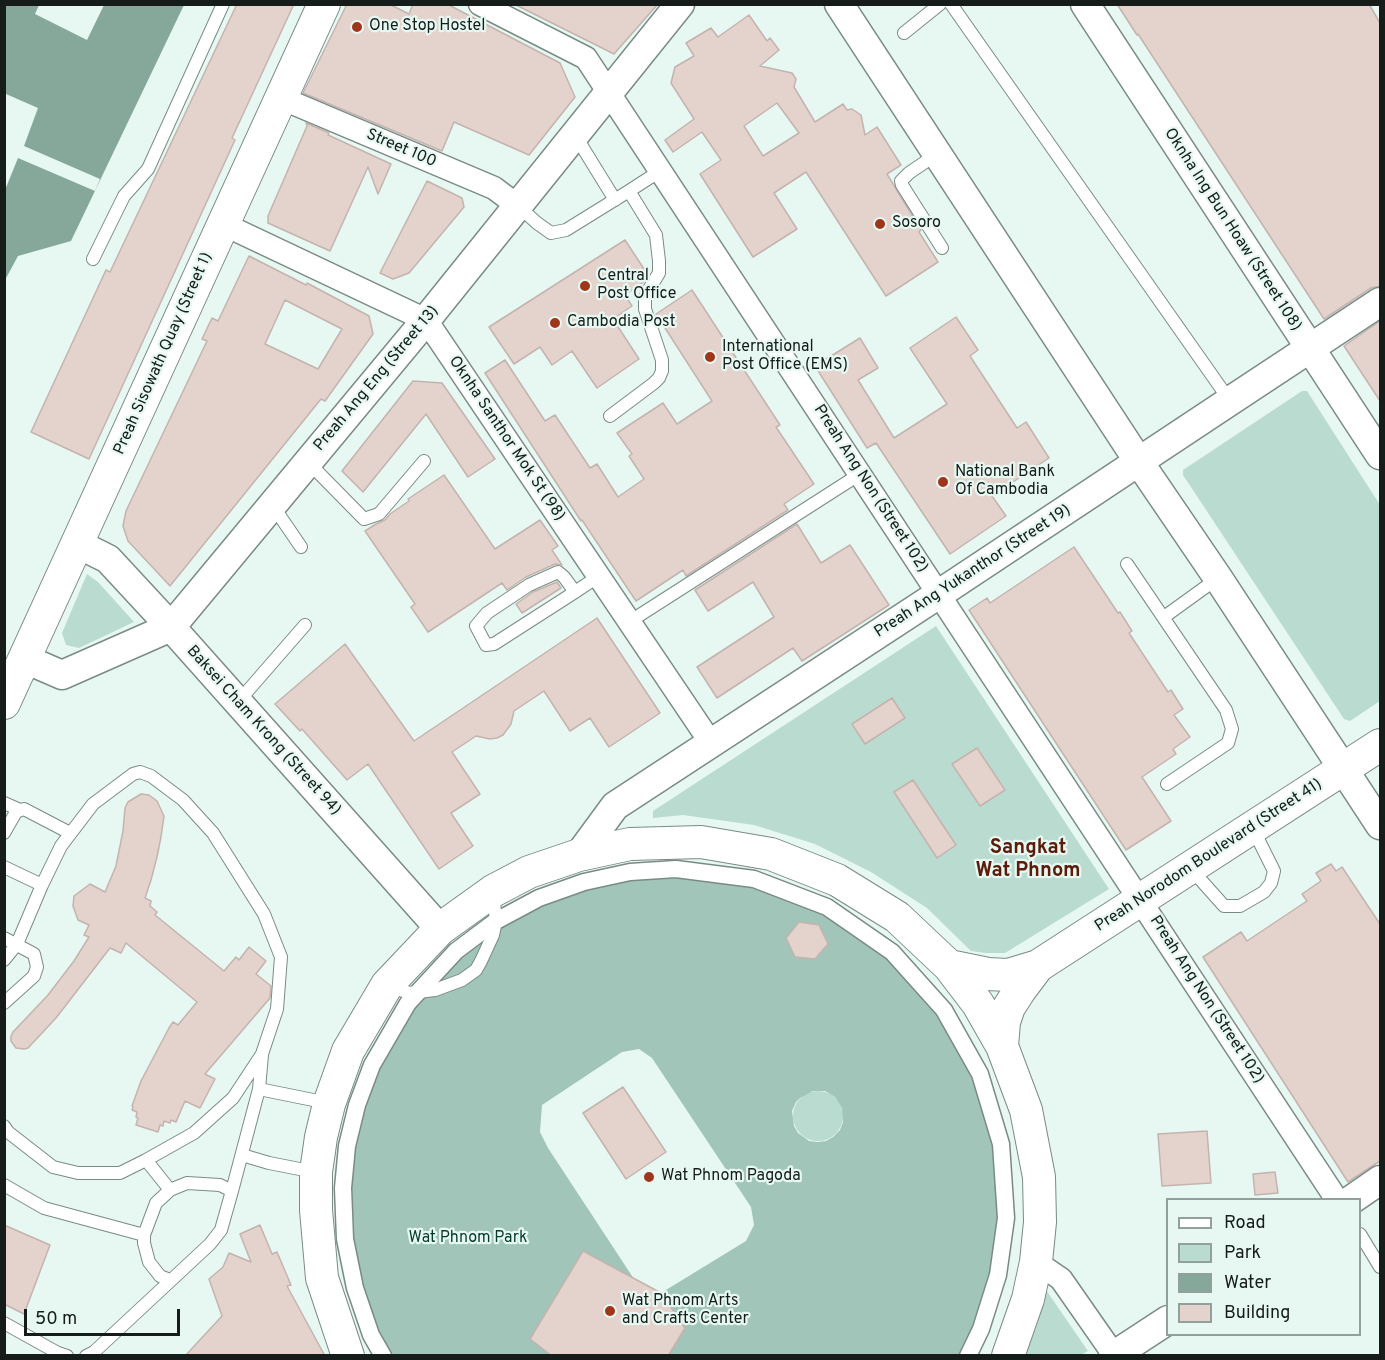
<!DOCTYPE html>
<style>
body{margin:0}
#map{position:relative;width:1385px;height:1360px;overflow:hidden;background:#e6f8f1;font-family:Overpass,sans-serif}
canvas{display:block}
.frame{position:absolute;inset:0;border:6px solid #151c19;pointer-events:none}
.legend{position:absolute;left:1166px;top:1198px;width:195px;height:138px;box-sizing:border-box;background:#e6f8f1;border:2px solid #92a09b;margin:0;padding:8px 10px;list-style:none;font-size:18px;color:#151c19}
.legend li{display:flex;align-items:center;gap:12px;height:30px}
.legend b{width:30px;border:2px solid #92a09b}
.scale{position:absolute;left:24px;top:1309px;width:156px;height:27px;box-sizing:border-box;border:3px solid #151c19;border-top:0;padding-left:8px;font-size:18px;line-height:21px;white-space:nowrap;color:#151c19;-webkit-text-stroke:4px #e6f8f1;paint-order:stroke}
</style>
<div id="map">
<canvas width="1385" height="1360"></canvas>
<div class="frame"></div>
<ul class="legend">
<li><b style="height:8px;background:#fff"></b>Road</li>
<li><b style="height:16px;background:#badbcf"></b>Park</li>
<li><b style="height:16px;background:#85a89b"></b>Water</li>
<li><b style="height:16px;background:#e4d2cd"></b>Building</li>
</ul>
<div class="scale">50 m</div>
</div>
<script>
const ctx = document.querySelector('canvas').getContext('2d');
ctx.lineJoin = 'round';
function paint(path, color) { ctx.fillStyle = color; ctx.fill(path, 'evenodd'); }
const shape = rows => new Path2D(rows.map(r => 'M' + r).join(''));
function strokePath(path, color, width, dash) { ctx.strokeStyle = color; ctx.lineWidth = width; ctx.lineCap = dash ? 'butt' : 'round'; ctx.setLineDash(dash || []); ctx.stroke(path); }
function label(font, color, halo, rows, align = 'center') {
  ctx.font = font + ' Overpass,sans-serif'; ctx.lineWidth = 4.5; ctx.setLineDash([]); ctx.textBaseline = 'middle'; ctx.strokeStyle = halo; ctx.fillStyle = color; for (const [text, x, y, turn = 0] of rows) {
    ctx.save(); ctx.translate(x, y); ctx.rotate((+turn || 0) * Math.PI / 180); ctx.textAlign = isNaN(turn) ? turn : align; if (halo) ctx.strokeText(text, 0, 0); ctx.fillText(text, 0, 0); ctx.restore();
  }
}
const green = shape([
 [1302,391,1307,391,1380,505,1380,701,1350,721,1344,719,1183,475,1183,470],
 [87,574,98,582,134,622,79,648,66,645,62,633],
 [936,626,1109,889,1005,953,986,953,971,951,927,908,871,872,815,844,754,825,683,815,653,818,653,811],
 '793 1116a25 25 0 1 1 50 0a25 25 0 1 1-50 0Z',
 [1044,1287,1088,1351,1081,1355,1025,1356,1038,1322]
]);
const forest = shape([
 [676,873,753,883,825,911,889,954,941,1012,976,1075,997,1145,1002,1217,995,1274,964,1355,388,1356,358,1287,347,1188,361,1106,411,1006,459,954,498,924,584,885],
 [639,1049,652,1058,751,1207,754,1225,746,1241,661,1293,634,1279,548,1148,540,1132,542,1105,622,1052],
 [813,1091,825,1091,835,1097,842,1108,843,1122,840,1130,833,1137,826,1141,818,1142,809,1141,798,1133,794,1126,792,1111,796,1102,800,1098]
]);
const water = shape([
 [5,5,184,5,71,241,18,256,5,280]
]);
const pier = shape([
 [39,5,39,4,104,5,87,40,35,14],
 [6,94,38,108,24,146,100,179,95,191,18,158,5,190,4,97]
]);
const building = shape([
 [237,4,294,4,232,138,235,140,89,459,31,432,106,270,110,272,237,4],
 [347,4,389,4,409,14,413,4,447,4,560,63,575,97,529,155,454,122,442,151,303,93,347,4],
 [514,4,658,4,614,54,514,4],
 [1117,4,1369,4,1380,23,1380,286,1371,288,1324,319,1138,34,1137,35,1117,4],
 [749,15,767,41,770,38,779,50,760,66,792,73,796,79,794,87,815,122,843,104,847,110,852,109,861,115,865,135,877,127,901,165,887,174,921,230,919,232,938,262,886,296,806,172,774,193,797,229,753,257,700,174,721,160,702,132,673,152,665,140,694,119,671,83,675,67,694,56,686,43,711,28,718,37,749,15],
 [777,103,799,133,763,156,744,126,777,103],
 [306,123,329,133,328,135,391,164,378,194,368,167,330,251,268,223,268,216,307,126,306,123],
 [427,181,462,198,464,207,409,273,393,279,380,273,427,181],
 [625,240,648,275,644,282,625,295,632,306,613,319,639,359,597,388,572,351,552,365,540,347,514,364,489,327,625,240],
 [249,256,306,285,307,283,369,316,373,334,325,401,321,399,170,586,128,541,123,526,126,511,207,341,202,339,212,318,218,321,249,256],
 [285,300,342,329,318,369,265,344,285,300],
 [692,290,780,425,776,427,814,484,784,504,788,510,686,576,683,570,636,601,582,520,581,521,485,373,505,360,545,421,555,415,590,468,597,464,618,497,644,479,629,456,632,454,617,433,663,403,677,424,712,401,656,314,692,290],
 [956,317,978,350,970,356,1017,428,1026,422,1049,458,992,496,1006,516,950,554,876,443,867,448,815,366,860,338,878,368,858,380,894,438,947,404,910,348,956,317],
 [1380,321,1380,401,1344,346,1380,321],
 [413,381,442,383,495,459,468,477,426,414,363,492,342,471,413,381],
 [444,475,495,549,540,520,558,546,552,550,562,565,555,564,526,577,507,590,502,583,428,632,411,607,415,604,365,531,376,524,385,520,390,514,409,501,408,499,444,475],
 [797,524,821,563,850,545,889,605,802,661,793,648,717,698,697,667,774,617,753,582,708,611,695,590,797,524],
 [1074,547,1118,613,1120,612,1132,631,1129,633,1168,692,1171,690,1183,709,1174,715,1190,737,1173,749,1176,754,1142,777,1171,821,1126,850,969,610,987,598,990,603,1074,547],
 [557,582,561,588,522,613,516,604,533,592,557,582],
 [597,618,660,713,609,747,590,718,570,731,544,691,514,711,511,724,503,735,497,738,490,739,476,736,452,752,480,794,451,813,473,846,439,869,368,764,347,780,302,729,300,731,275,704,345,644,414,741,597,618],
 [892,698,905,718,865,744,852,724,892,698],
 [977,748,1005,790,980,806,952,764,977,748],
 [913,780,956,845,937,858,894,792,913,780],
 [141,794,149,795,157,801,164,816,161,837,157,857,151,880,145,898,151,901,150,906,157,912,155,915,224,971,236,957,239,960,249,947,266,961,256,974,271,986,270,998,205,1074,215,1079,200,1108,185,1101,176,1122,171,1120,170,1123,164,1121,163,1126,160,1125,158,1132,136,1125,138,1118,136,1117,137,1112,132,1110,133,1107,132,1106,141,1081,169,1028,173,1022,178,1025,197,1002,126,943,121,953,110,948,56,1018,28,1048,24,1049,16,1048,11,1041,11,1036,13,1032,48,995,74,961,89,937,84,935,89,925,78,920,73,906,74,896,90,884,105,892,116,866,123,831,125,808,128,802,141,794],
 [1331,864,1336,871,1342,867,1380,924,1380,1161,1348,1182,1203,957,1241,932,1247,941,1307,901,1302,894,1321,881,1316,873,1331,864],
 [799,922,819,925,828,944,815,959,795,957,786,938,799,922],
 [623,1087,666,1152,626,1179,583,1113,623,1087],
 [1207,1131,1211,1183,1162,1186,1158,1134,1207,1131],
 [1275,1172,1278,1193,1255,1195,1253,1174,1275,1172],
 [4,1225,50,1245,24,1314,4,1304,4,1225],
 [260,1225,272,1254,277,1252,291,1285,287,1286,325,1356,185,1356,222,1316,209,1279,223,1267,229,1253,251,1262,240,1234,260,1225],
 [583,1251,661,1293,685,1328,668,1356,552,1356,530,1339,583,1251]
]);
const service = shape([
 [951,4,1230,401],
 [904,33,940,4],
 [575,135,615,200],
 [937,154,909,173,901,181,902,185,942,248],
 [518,206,537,223,551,233,566,230,629,191],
 [93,259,124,196,148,169,223,4],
 [610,416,654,383,659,378,662,371,662,360,645,309,645,298,648,291,659,273,659,261,656,235,629,191,660,171],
 [308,462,364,519,379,514,424,461],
 [273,506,301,547],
 [1127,564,1226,710,1232,729,1228,743,1167,784],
 [575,592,564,577,558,572,529,585,487,613,476,626,486,645,494,644,575,592,599,576],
 [1164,617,1218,578],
 [629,622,860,474],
 [238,702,305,625],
 [4,803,20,810],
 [4,833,16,812,24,809,70,833],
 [4,867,42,885],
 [1191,869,1224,906,1240,906,1264,892,1271,883,1274,871,1253,829],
 [4,938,34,954,37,967,34,976,4,1003],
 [4,960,17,944,42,885,61,846,93,804,133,774,140,772,151,776,183,800,213,833,264,914,281,957,277,1009,262,1054,233,1098,194,1133,146,1160,120,1173,78,1173,53,1167,8,1132,4,1126],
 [390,986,409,993,435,990,462,980,476,970,481,961,493,935,496,921,493,892],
 [259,1089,328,1103],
 [242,1155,269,1163,315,1172],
 [146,1160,170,1190],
 [4,1185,44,1208,144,1235],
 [1360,1234,1380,1267],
 [170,1280,160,1276,149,1262,144,1243,144,1235,156,1203,170,1190,187,1183,220,1185,232,1191],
 [4,1323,58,1353,67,1356],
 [86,1356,94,1352,210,1244,221,1230,232,1191,259,1089,262,1055]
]);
const pedestrian = shape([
 [383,1356,371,1335,355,1288,345,1239,343,1188,347,1146,357,1105,372,1065,408,1003,456,951,496,921,539,898,584,882,630,872,676,869,754,879,827,907,892,952,944,1010,980,1074,1001,1144,1006,1218,998,1275,981,1329,968,1356]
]);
const minor = shape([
 [480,4,586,58,1337,1200],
 [281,98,494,188,518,206],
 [223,224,426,320,711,743],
 [1036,1262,1061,1279,1114,1355]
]);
const tertiary = shape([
 [839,4,1139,462,1218,578,1380,825],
 [1085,4,1380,455],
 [78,544,108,559,171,627,440,929],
 [25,659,62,675,171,627,426,320,680,4],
 [579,855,615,806,939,594,1230,401,1380,302],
 [1351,1200,1380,1180],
 [1113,1356,1168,1320]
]);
const secondary = shape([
 [4,703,324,4],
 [949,966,988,974,1008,975,1038,966,1380,745],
 [1002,1046,1004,1022,1009,1007,1020,990,1038,966],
 [348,1356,322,1278,316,1210,316,1172,321,1137,329,1104,348,1051,387,985,440,929,493,891,529,872,579,855,630,844,701,842,771,854,837,880,897,917,949,966,978,1004,1002,1046,1026,1110,1039,1177,1040,1222,1036,1262,1028,1299,1008,1356]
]);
const markers = [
 [357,27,6,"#9f361c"],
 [880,224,6,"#9f361c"],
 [585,286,6,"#9f361c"],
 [555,323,6,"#9f361c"],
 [710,357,6,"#9f361c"],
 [943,482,6,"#9f361c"],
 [649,1177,6,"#9f361c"],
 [610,1311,6,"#9f361c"]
];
const poiNames = [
 ["One Stop Hostel",369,27],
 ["Sosoro",892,224],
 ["Central",597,277],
 ["Post Office",597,295],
 ["Cambodia Post",567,323],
 ["International",722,348],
 ["Post Office (EMS)",722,366],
 ["National Bank",955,473],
 ["Of Cambodia",955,491],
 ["Wat Phnom Pagoda",661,1177],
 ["Wat Phnom Arts",622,1302],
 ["and Crafts Center",622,1320]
];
const streetNames = [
 ["Street 100",401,149,23],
 ["Oknha Ing Bun Hoaw (Street 108)",1232,230,57],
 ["Preah Sisowath Quay (Street 1)",164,354,-66],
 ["Preah Ang Eng (Street 13)",377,379,-50],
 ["Oknha Santhor Mok St (98)",506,439,56],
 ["Preah Ang Non (Street 102)",870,489,57],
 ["Preah Ang Yukanthor (Street 19)",973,572,-33],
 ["Baksei Cham Krong (Street 94)",263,731,48],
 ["Preah Norodom Boulevard (Street 41)",1209,856,-33],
 ["Preah Ang Non (Street 102)",1206,1000,57]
];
const parkNames = [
 ["Wat Phnom Park",468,1239]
];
const quarterNames = [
 ["Sangkat",1028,849],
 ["Wat Phnom",1028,872]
];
paint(green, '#badbcf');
paint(forest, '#a1c5b8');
paint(water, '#85a89b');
paint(pier, '#e6f8f1');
paint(building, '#e4d2cd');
strokePath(building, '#c4b3ae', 1.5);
strokePath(service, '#7a8b85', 14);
strokePath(pedestrian, '#7a8b85', 19);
strokePath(minor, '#7a8b85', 25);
strokePath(tertiary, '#7a8b85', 31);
strokePath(secondary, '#7a8b85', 34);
strokePath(service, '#fff', 12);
strokePath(pedestrian, '#fff', 16);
strokePath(minor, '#fff', 22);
strokePath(tertiary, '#fff', 28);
strokePath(secondary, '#fff', 32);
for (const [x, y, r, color] of markers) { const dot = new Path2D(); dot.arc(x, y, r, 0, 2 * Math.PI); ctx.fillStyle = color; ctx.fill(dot); strokePath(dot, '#e6f8f1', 2); }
label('16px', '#151c19', '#e6f8f1', poiNames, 'left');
label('16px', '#151c19', '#e6f8f1', streetNames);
label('16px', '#063b2e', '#e6f8f1', parkNames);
label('bold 20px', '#5d1b0a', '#e6f8f1', quarterNames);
</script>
